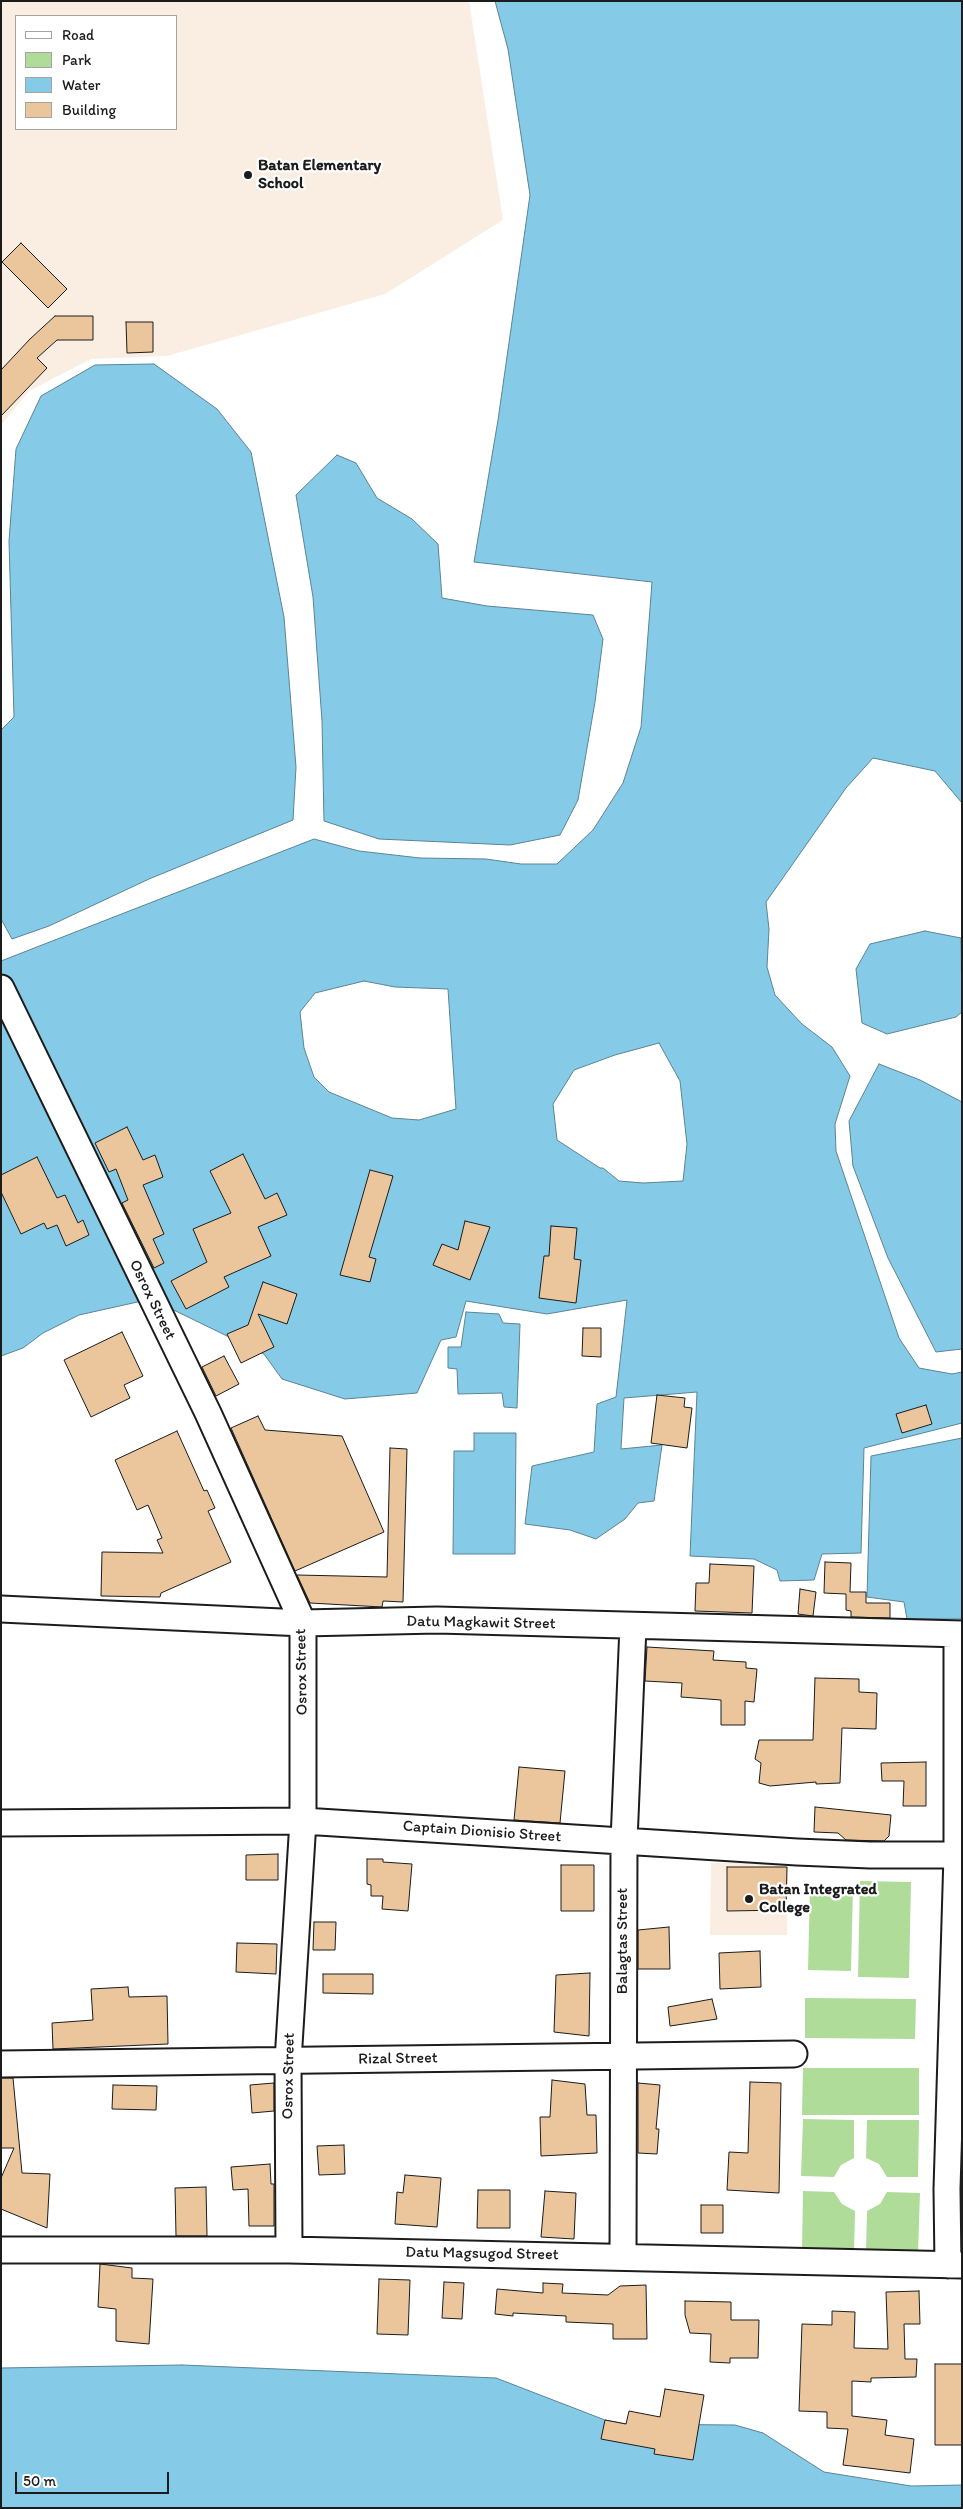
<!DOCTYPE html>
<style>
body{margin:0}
#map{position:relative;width:963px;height:2509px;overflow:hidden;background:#fff;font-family:Itim,sans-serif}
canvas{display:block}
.frame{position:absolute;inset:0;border:2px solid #1c1c1c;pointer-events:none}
.legend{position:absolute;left:15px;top:15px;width:162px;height:115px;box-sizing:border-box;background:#fff;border:1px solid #a4a4a4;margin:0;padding:6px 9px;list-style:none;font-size:15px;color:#1c1c1c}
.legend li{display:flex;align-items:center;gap:10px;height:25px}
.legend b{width:25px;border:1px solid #a4a4a4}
.scale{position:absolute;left:15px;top:2472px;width:154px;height:22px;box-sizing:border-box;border:2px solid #1c1c1c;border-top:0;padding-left:6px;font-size:15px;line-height:18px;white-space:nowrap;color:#1c1c1c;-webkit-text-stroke:4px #fff;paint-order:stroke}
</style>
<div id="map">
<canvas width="963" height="2509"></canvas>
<div class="frame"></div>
<ul class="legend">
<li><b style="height:6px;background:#fff"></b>Road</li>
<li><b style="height:14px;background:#b0dc99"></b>Park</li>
<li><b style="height:14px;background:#85cae6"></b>Water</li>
<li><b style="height:14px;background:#ebc69c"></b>Building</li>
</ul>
<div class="scale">50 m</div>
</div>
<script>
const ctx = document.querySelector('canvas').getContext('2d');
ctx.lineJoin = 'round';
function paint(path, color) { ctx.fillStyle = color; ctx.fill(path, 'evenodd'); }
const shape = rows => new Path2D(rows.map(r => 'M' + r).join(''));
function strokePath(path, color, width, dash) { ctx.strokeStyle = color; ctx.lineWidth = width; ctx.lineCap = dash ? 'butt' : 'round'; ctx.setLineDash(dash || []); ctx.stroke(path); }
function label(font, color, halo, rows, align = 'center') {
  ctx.font = font + ' Itim,sans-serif'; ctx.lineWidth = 4.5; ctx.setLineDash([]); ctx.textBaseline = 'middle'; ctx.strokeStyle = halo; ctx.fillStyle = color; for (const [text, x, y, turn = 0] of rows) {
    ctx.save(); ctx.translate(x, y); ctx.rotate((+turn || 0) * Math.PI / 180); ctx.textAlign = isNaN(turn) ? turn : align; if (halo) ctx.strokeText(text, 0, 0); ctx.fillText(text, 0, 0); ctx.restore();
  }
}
const built = shape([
 [1,1,469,1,503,220,385,294,167,356,91,359,29,391,1,425],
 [16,16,176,16,176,129,16,129],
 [711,1863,788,1863,787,1935,710,1935]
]);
const green = shape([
 [860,1881,911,1882,909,1978,858,1977],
 [810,1886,853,1887,851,1971,808,1970],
 [805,1998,916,1999,915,2039,805,2038],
 [803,2068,919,2068,919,2115,802,2115],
 [803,2119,854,2120,854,2158,841,2165,834,2177,801,2176],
 [867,2120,919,2120,918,2177,887,2177,879,2164,866,2158],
 [803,2191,834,2192,842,2204,855,2211,854,2252,802,2251],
 [887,2192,920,2193,918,2253,866,2252,867,2211,880,2204]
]);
const water = shape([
 [495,1,962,1,962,803,935,771,873,758,846,788,766,902,769,929,767,967,775,995,802,1024,832,1047,850,1076,835,1124,836,1151,899,1338,919,1368,952,1374,962,1372,962,1423,864,1448,861,1553,822,1554,814,1580,780,1581,777,1570,754,1559,690,1556,697,1392,624,1398,621,1449,662,1445,654,1501,638,1503,625,1519,596,1539,570,1530,525,1524,532,1466,594,1452,597,1404,616,1397,627,1300,547,1314,466,1301,456,1337,441,1340,417,1393,345,1399,282,1379,264,1354,151,1299,79,1315,43,1333,23,1348,1,1356,1,961,314,839,359,851,420,858,486,859,521,864,557,864,593,830,623,783,641,727,652,582,474,562,498,420,530,195,508,49,495,1],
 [364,981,395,987,448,989,456,1109,419,1120,392,1118,329,1092,314,1077,304,1048,300,1012,315,993,364,981],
 [659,1043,680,1081,687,1144,683,1181,643,1183,619,1181,603,1168,600,1168,557,1140,553,1104,574,1070,615,1055,659,1043],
 [154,364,217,409,251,452,284,617,296,767,293,820,149,879,49,926,12,939,1,919,1,730,14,717,9,541,16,449,41,396,95,365,154,364],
 [337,455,356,463,377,498,412,519,438,544,442,598,487,606,593,615,603,639,595,702,578,800,560,835,510,845,379,839,324,821,322,721,313,597,296,495,337,455],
 [925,931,961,938,962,1012,956,1017,887,1034,862,1023,856,969,870,944,925,931],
 [879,1064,920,1080,962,1102,962,1349,936,1352,888,1258,853,1166,849,1121,879,1064],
 [466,1312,499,1314,503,1323,520,1324,517,1408,504,1407,502,1393,458,1394,457,1369,448,1368,448,1347,461,1347,466,1312],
 [474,1433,516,1433,515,1554,453,1554,454,1451,474,1451,474,1433],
 [962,1438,962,1619,907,1619,904,1602,867,1597,871,1456,962,1438],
 [182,2365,496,2378,605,2420,626,2424,735,2425,763,2433,824,2472,911,2486,962,2485,962,2508,1,2508,1,2368,182,2365]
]);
const building = shape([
 [21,243,67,289,48,308,2,262,21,243],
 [55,316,93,316,93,340,57,340,37,358,47,368,1,416,1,370,30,339,55,316],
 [126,322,153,322,153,352,127,353,126,322],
 [127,1127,143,1160,155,1155,163,1177,143,1185,164,1234,153,1239,164,1263,154,1268,122,1203,128,1200,116,1169,109,1172,95,1143,127,1127],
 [243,1154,265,1199,277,1193,287,1215,258,1227,271,1256,224,1277,229,1287,186,1309,171,1281,207,1262,193,1229,231,1213,210,1171,243,1154],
 [37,1157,57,1198,65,1195,78,1223,83,1220,89,1235,66,1246,57,1225,47,1229,44,1223,21,1234,1,1192,1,1175,37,1157],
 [370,1170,393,1176,369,1257,376,1259,370,1282,340,1275,370,1170],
 [465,1221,490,1227,470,1280,433,1265,442,1244,458,1250,465,1221],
 [551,1226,577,1228,574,1259,581,1260,576,1303,539,1298,544,1256,549,1256,551,1226],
 [263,1282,297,1294,287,1324,258,1314,274,1347,241,1363,227,1334,248,1325,263,1282],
 [583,1328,601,1328,601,1357,582,1356,583,1328],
 [122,1332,143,1376,124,1385,130,1398,91,1417,64,1360,122,1332],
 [224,1356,239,1384,216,1396,202,1367,224,1356],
 [657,1395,685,1398,684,1407,692,1408,687,1448,651,1443,657,1395],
 [926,1405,932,1424,902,1433,896,1414,926,1405],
 [258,1416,265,1430,342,1436,384,1532,295,1571,231,1428,258,1416],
 [177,1431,204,1491,207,1490,215,1508,208,1511,231,1562,161,1593,160,1597,101,1596,102,1552,163,1553,157,1540,162,1538,148,1505,137,1510,115,1460,177,1431],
 [390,1448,407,1449,403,1602,383,1601,382,1607,310,1603,297,1575,387,1577,390,1448],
 [825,1562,851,1563,850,1592,866,1592,866,1603,890,1603,890,1618,851,1617,851,1611,846,1610,846,1594,824,1593,825,1562],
 [710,1564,754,1566,752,1613,695,1611,696,1583,709,1583,710,1564],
 [800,1589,816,1592,813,1616,798,1614,800,1589],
 [647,1647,714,1651,713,1660,746,1662,746,1668,757,1669,754,1702,745,1701,745,1725,721,1725,721,1700,681,1697,682,1683,645,1681,647,1647],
 [815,1678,859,1679,859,1692,877,1693,876,1729,842,1728,840,1783,816,1784,816,1782,770,1786,759,1783,761,1763,755,1759,759,1740,813,1740,815,1678],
 [926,1762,926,1806,903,1806,904,1781,882,1781,881,1763,926,1762],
 [519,1767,565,1771,560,1823,514,1820,519,1767],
 [815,1807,891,1815,889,1836,884,1841,846,1840,838,1833,814,1832,815,1807],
 [278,1854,278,1880,246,1880,246,1855,278,1854],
 [367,1859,383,1859,383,1862,412,1864,408,1911,382,1909,383,1896,371,1896,371,1885,367,1884,367,1859],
 [561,1865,594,1865,594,1911,561,1911,561,1865],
 [727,1867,787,1867,786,1910,727,1911,727,1867],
 [314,1922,336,1922,335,1950,313,1950,314,1922],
 [669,1927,670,1969,638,1969,638,1930,669,1927],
 [237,1943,277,1944,276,1974,236,1972,237,1943],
 [760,1951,761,1987,720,1989,719,1953,760,1951],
 [590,1973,589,2036,554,2032,556,1975,590,1973],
 [323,1974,373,1974,373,1994,323,1993,323,1974],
 [128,1987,129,1997,167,1996,168,2044,53,2049,52,2023,93,2020,91,1989,128,1987],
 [712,1999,717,2019,670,2026,668,2007,712,1999],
 [1,2078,13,2078,22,2173,50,2174,47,2228,1,2209,1,2178,14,2148,1,2148,1,2078],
 [552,2080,585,2084,587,2115,596,2115,597,2153,541,2156,540,2117,550,2117,552,2080],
 [750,2082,781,2083,779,2193,727,2190,729,2152,748,2153,750,2082],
 [274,2083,274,2111,252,2113,250,2085,274,2083],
 [638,2083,660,2085,656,2129,659,2129,657,2154,638,2153,638,2083],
 [113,2085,157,2086,156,2110,112,2109,113,2085],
 [344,2145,345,2174,319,2175,317,2146,344,2145],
 [270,2164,271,2184,274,2184,274,2226,249,2226,248,2189,233,2190,231,2167,270,2164],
 [405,2175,441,2178,437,2227,395,2224,397,2192,403,2193,405,2175],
 [206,2187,207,2236,176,2236,175,2188,206,2187],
 [478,2190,510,2190,510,2228,477,2228,478,2190],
 [545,2191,576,2193,574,2239,541,2237,545,2191],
 [701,2205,723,2205,723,2233,701,2233,701,2205],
 [100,2264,132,2268,132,2278,153,2279,149,2344,116,2341,116,2309,98,2307,100,2264],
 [379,2279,410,2280,408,2335,377,2334,379,2279],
 [444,2282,464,2283,462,2319,442,2318,444,2282],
 [543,2283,563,2284,562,2293,608,2295,620,2286,646,2285,647,2339,613,2339,613,2324,566,2322,566,2316,513,2313,513,2316,495,2314,497,2289,543,2293,543,2283],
 [919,2291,920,2324,904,2324,905,2359,917,2359,916,2377,871,2378,871,2382,852,2381,852,2416,887,2420,885,2435,914,2439,910,2473,843,2465,848,2429,827,2428,827,2412,799,2411,802,2324,832,2325,832,2311,855,2312,854,2348,888,2349,886,2292,919,2291],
 [685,2301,731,2302,731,2320,759,2320,758,2358,730,2358,730,2363,710,2362,711,2334,690,2333,685,2315,685,2301],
 [935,2364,962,2364,962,2445,935,2445,935,2364],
 [665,2389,704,2395,693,2460,654,2454,655,2449,601,2439,605,2420,626,2424,629,2411,660,2417,665,2389]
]);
const minor = shape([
 [1,988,208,1413,303,1623,303,1821,288,2061,289,2250],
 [1,1609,303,1623,437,1620,962,1634],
 [1,1823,303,1821,797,1852,870,1855,962,1855],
 [1,2064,794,2054],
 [1,2250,289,2250,962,2265],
 [623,2256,624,1841,633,1626],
 [948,2265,947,2189,957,1855,957,1634]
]);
const markers = [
 [248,175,5,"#1c1c1c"],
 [749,1899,5,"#1c1c1c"]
];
const poiNames = [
 ["Batan Elementary",258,166],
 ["School",258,184],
 ["Batan Integrated",759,1890],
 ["College",759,1908]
];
const streetNames = [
 ["Osrox Street",152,1300,64],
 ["Datu Magkawit Street",481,1623,1],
 ["Osrox Street",302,1672,-91],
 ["Captain Dionisio Street",482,1832,4],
 ["Balagtas Street",623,1941,-90],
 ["Rizal Street",398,2059,-1],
 ["Osrox Street",289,2076,-89],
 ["Datu Magsugod Street",482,2254,1]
];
paint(built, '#f9eee1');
paint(green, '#b0dc99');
paint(water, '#85cae6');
strokePath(water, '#5b8495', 1);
paint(building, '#ebc69c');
strokePath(building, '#1c1c1c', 1);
strokePath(minor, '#1c1c1c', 29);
strokePath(minor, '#fff', 25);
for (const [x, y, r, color] of markers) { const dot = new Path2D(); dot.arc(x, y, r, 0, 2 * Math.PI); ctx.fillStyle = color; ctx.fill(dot); strokePath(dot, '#fff', 2); }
label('bold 16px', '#1c1c1c', '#fff', poiNames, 'left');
label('16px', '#1c1c1c', '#fff', streetNames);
</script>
